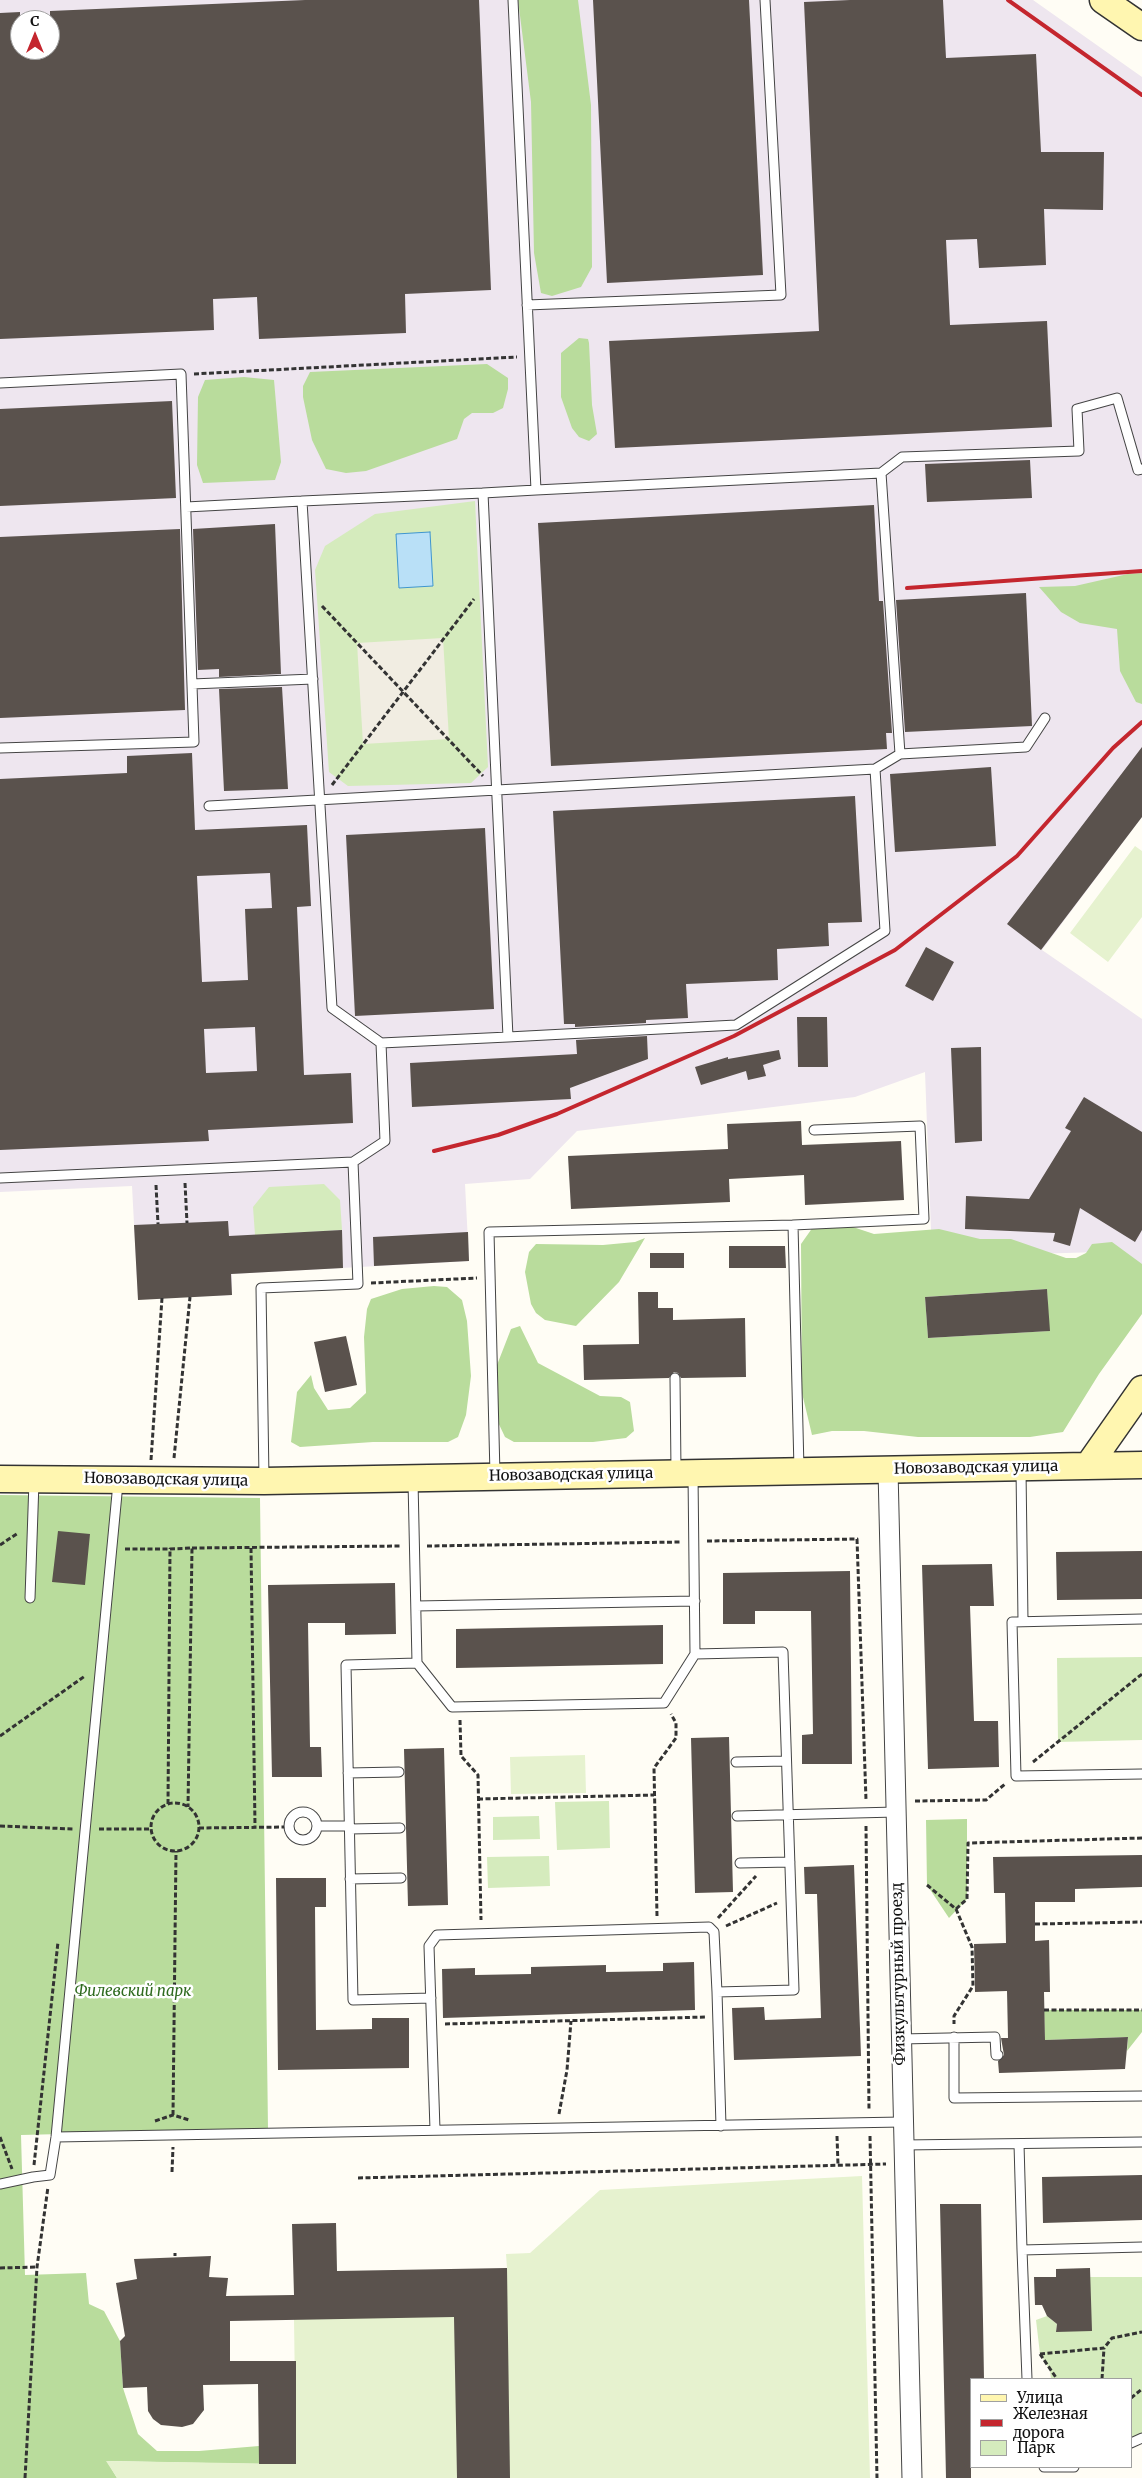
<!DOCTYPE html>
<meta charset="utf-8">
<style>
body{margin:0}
#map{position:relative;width:1142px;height:2478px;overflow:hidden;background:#fffdf5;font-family:Merriweather,serif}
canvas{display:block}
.legend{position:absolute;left:970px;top:2378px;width:162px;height:90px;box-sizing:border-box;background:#fff;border:1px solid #a0a0a0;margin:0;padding:6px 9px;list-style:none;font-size:15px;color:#111}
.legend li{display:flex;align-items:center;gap:10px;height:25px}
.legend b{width:25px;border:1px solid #a0a0a0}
.north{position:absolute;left:10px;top:10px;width:50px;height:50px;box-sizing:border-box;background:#fff;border:1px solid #a0a0a0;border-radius:50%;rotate:0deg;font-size:14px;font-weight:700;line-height:20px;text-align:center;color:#111}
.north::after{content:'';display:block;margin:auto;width:18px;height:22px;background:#c4262e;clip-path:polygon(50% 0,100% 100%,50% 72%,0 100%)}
</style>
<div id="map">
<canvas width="1142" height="2478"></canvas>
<ul class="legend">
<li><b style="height:6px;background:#fff6b0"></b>Улица</li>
<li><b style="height:6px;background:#c4262e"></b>Железная дорога</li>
<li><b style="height:14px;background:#d5ebbd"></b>Парк</li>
</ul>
<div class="north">С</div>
</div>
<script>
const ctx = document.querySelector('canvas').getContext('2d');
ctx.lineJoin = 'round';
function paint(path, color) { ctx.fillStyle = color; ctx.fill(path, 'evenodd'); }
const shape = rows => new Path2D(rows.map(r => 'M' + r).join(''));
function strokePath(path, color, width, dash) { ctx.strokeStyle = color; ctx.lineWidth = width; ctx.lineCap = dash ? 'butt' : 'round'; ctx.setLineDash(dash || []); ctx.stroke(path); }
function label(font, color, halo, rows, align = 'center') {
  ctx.font = font + ' Merriweather,serif'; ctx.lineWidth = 5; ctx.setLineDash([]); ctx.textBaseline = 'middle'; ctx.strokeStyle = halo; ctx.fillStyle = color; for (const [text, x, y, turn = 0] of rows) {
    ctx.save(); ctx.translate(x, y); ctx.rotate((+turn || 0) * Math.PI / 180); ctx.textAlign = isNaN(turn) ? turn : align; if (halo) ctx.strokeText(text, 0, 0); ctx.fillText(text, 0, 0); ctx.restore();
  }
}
const industrial = shape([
 [0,0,1033,0,1142,77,1142,817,1042,950,1142,1019,1142,1282,1099,1252,932,1257,925,1072,855,1097,577,1131,530,1179,465,1184,469,1261,232,1274,232,1295,138,1299,132,1186,0,1192],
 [20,20,50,20,50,50,20,50]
]);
const green = shape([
 [475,501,488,767,471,783,348,786,329,772,315,570,325,546,375,514],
 [324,1184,340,1200,342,1230,255,1235,253,1207,269,1187],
 [1142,1657,1142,1740,1058,1742,1057,1658],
 [609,1801,610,1848,557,1850,555,1802],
 [539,1816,540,1839,493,1840,493,1817],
 [549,1856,550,1886,488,1888,487,1857],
 [1090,2277,1142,2277,1142,2438,1131,2443,1131,2379,1051,2379,1050,2370,1040,2354,1036,2320,1047,2316,1057,2324,1056,2332]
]);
const forest = shape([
 [518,0,578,0,591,105,592,267,581,287,552,296,541,293,534,253,531,102],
 [579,338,588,339,589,343,592,405,597,434,589,441,579,437,572,428,561,397,561,353],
 [487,364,508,378,508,389,503,408,493,413,472,413,464,419,457,439,366,471,346,473,326,469,312,440,303,397,303,386,310,372],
 [244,377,274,380,281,462,275,480,203,483,197,465,198,397,205,380],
 [1142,573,1142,704,1136,702,1120,671,1117,629,1080,623,1061,612,1039,587,1075,586,1128,574],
 [813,1227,853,1227,874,1234,939,1229,980,1239,1011,1239,1066,1258,1076,1258,1086,1253,1092,1244,1112,1242,1142,1264,1142,1314,1099,1374,1063,1432,1030,1437,918,1437,864,1431,832,1431,812,1435,802,1393,801,1244],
 [1047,1289,1049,1331,928,1338,925,1297],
 [645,1238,619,1282,576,1326,545,1320,536,1313,531,1304,525,1272,529,1252,536,1244,603,1245,635,1242],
 [434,1286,447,1287,462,1300,467,1321,471,1376,466,1415,458,1437,448,1442,373,1442,300,1447,291,1442,297,1392,311,1375,314,1388,328,1410,350,1408,366,1393,364,1337,367,1309,371,1299,402,1289],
 [520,1326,538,1363,600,1396,621,1397,630,1402,634,1431,626,1438,593,1442,514,1442,505,1437,496,1418,497,1365,511,1329],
 [0,1495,260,1498,268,2129,21,2135,25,2275,86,2273,89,2304,104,2311,120,2341,123,2388,138,2434,157,2451,199,2451,259,2446,259,2464,107,2461,117,2478,0,2478],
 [967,1819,967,1899,949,1918,927,1885,926,1820],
 [1044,2010,1142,2010,1142,2032,1127,2051,1128,2037,1045,2040]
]);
const pitch = shape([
 [1135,846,1142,851,1142,917,1108,962,1070,933],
 [585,1755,586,1793,511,1794,510,1757],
 [862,2176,870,2478,117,2478,106,2461,296,2464,294,2319,507,2268,506,2254,530,2253,600,2190]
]);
const plaza = shape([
 [443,638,449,739,363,744,357,643]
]);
const water = shape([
 [430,532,433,586,399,588,396,534,430,532]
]);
const building = shape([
 [305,0,479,0,491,290,405,294,406,333,259,339,257,297,213,299,214,330,0,339,0,13,20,12,20,50,50,50,50,11],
 [593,0,749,0,763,275,607,283],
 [850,0,943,0,946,58,1036,54,1041,152,1104,152,1103,210,1044,209,1046,265,979,268,977,239,946,240,950,325,1047,321,1052,427,615,448,609,341,819,331,804,2],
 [172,401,176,498,0,506,0,409],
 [1030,460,1032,498,927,502,925,464],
 [874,505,879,601,883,601,892,733,886,733,887,749,551,766,538,523],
 [275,524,281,674,219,677,219,669,198,670,193,529],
 [180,529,185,710,0,718,0,537],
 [1026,593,1032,726,905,732,896,600],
 [282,687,288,789,224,791,219,689],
 [1142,747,1142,817,1041,950,1007,924],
 [192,753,195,830,307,825,311,906,297,907,304,1075,351,1073,353,1123,208,1130,209,1141,0,1150,0,779,127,773,127,756],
 [270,873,272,908,245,909,248,980,202,982,197,876],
 [255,1027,257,1071,206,1073,204,1029],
 [991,767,996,846,895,852,890,774],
 [855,796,862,922,828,923,829,946,777,949,778,980,686,984,688,1018,646,1020,646,1023,575,1027,575,1024,564,1024,553,811],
 [485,828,494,1009,355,1016,346,835],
 [926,947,954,962,933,1001,905,986],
 [797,1017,827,1017,828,1067,798,1067],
 [647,1036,648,1059,570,1088,571,1099,412,1107,410,1063,577,1054,576,1040],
 [981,1047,982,1141,955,1143,951,1048],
 [779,1050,781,1059,763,1065,766,1076,748,1080,746,1071,701,1085,695,1067,728,1057,728,1059],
 [1084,1097,1142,1132,1142,1230,1135,1242,1080,1208,1070,1246,1053,1241,1055,1233,965,1229,966,1196,1029,1199,1071,1131,1065,1128],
 [801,1121,802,1145,901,1141,904,1200,805,1205,804,1175,729,1179,730,1202,571,1209,568,1156,728,1149,727,1124],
 [228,1221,229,1236,342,1230,343,1268,231,1274,232,1295,138,1300,134,1225],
 [468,1232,469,1261,374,1266,373,1237],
 [729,1246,785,1246,786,1268,729,1268],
 [650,1253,684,1253,684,1268,650,1268],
 [1047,1289,1050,1331,928,1338,925,1297],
 [638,1292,658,1292,658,1308,673,1308,673,1320,745,1318,746,1377,681,1378,678,1373,674,1372,669,1378,584,1380,583,1345,639,1344],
 [346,1336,357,1385,325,1392,314,1342],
 [58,1531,90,1534,85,1585,52,1582],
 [1142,1551,1142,1599,1057,1600,1056,1552],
 [992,1564,994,1606,970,1606,974,1721,998,1721,999,1767,928,1769,922,1565],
 [850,1571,852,1764,802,1764,802,1735,813,1734,811,1611,755,1611,755,1624,723,1624,723,1573],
 [395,1583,396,1634,345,1635,345,1623,308,1623,310,1747,321,1747,322,1777,272,1777,268,1585],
 [663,1625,663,1664,456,1668,456,1629],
 [729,1737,733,1892,695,1893,691,1738],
 [444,1748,448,1905,408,1906,404,1749],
 [1142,1855,1142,1887,1075,1889,1075,1902,1035,1902,1035,1941,1049,1940,1050,1992,1044,1992,1045,2040,1128,2037,1125,2069,999,2073,998,2061,1004,2055,1001,2038,1008,2038,1007,1991,975,1992,974,1944,1006,1943,1005,1893,994,1893,993,1857],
 [854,1865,861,2056,734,2060,732,2008,764,2007,765,2020,821,2018,817,1894,805,1894,804,1867],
 [276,1878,326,1878,326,1907,315,1907,316,2030,372,2029,372,2018,409,2018,409,2068,278,2070],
 [694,1962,695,2010,443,2018,442,1969,475,1968,475,1975,531,1974,531,1967,606,1965,606,1972,663,1971,663,1963],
 [1142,2175,1142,2220,1043,2223,1042,2177],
 [940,2204,981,2204,984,2379,971,2379,971,2478,946,2478],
 [336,2223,337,2271,507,2268,510,2478,457,2478,454,2317,230,2321,230,2361,296,2361,296,2464,259,2464,258,2384,203,2385,204,2410,193,2424,182,2427,161,2425,153,2419,148,2411,147,2387,123,2388,120,2341,125,2336,116,2283,137,2279,134,2259,211,2256,209,2277,228,2278,226,2296,294,2295,292,2224],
 [1090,2268,1092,2331,1056,2332,1057,2324,1047,2316,1042,2305,1035,2305,1034,2277,1056,2277,1056,2269]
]);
const path = shape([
 [194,374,517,357],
 [322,606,483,776],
 [332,785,474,599],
 [185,1183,187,1223],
 [156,1185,158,1224],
 [371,1283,477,1278],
 [174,1458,190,1297],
 [151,1460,162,1298],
 [707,1541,857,1539,866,1800],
 [0,1545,18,1533],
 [427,1546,680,1542],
 [192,1548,400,1546],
 [251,1548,255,1826],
 [125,1549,170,1549],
 [460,1720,461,1756,478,1775,481,1920],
 [0,1736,85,1676],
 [1033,1762,1142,1674],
 [478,1799,654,1795],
 [915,1801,986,1800,1005,1784],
 '151 1827a24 24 0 1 1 48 0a24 24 0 1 1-48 0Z',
 [168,1804,170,1549,192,1548,188,1807],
 [0,1826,73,1829],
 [866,1826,869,2110],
 [199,1828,289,1827],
 [99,1829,151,1829],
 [927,1885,956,1909,972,1947,973,1986,954,2016,954,2024],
 [956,1909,967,1899,968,1843,1142,1838],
 [657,1916,654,1768,676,1738,676,1723,671,1714],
 [718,1918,756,1876],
 [1035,1924,1142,1922],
 [726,1926,777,1903],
 [1044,2010,1142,2010],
 [445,2024,706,2017],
 [559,2114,567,2070,571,2021],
 [173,2115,176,1851],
 [155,2121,173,2115,189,2120],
 [837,2136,838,2165],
 [870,2136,877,2478],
 [0,2137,12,2169],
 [34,2165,58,1942],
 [172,2172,173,2147],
 [358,2178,886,2164],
 [175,2256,175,2253],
 [0,2268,37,2267],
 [1040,2354,1104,2348,1112,2338,1142,2332],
 [1040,2354,1057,2379],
 [1102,2379,1104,2348],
 [1131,2398,1142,2389],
 [25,2478,37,2267,48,2187]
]);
const lane = shape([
 [527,305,781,295,765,0],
 [0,383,181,374,194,742,0,748],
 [881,473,902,457,1079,451,1077,409,1117,398,1138,470,1142,469],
 [536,490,881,473,900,754,1026,747,1045,718],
 [186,507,302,501],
 [192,684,313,679],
 [875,769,900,754],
 [209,806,875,769,885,931,736,1025,508,1037],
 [381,1043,332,1008,302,501,483,493],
 [0,1178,353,1162,385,1141,381,1043,508,1037,483,493,536,490,513,0],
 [793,1225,924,1219,920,1126,814,1130],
 [675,1378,676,1470],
 [1021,1470,1023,1621],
 [495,1475,489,1232,793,1225,799,1469],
 [693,1475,695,1654,783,1652,794,1990,717,1992,721,2126],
 [264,1478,261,1288,358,1284,353,1162],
 [413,1481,417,1663,346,1665,353,2000,431,1998],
 [30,1598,34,1481],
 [416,1606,695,1601],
 [1142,1619,1012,1622,1016,1776,1142,1774],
 [417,1663,452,1707,664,1703,695,1654],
 [736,1762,786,1761],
 [348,1773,399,1772],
 '289 1826a14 14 0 1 1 28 0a14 14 0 1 1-28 0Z',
 [737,1816,896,1812],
 [318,1826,350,1826],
 [350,1829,400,1828],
 [740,1863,790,1862],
 [350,1879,401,1878],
 [954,2037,954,2098,1142,2096],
 [901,2039,995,2037,996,2055,998,2055],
 [435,2130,429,1946,437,1935,709,1927,714,1932,717,1992],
 [56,2137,902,2122],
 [1019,2144,1022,2250],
 [903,2145,1142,2142],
 [0,2184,33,2177,50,2175,56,2137,118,1483],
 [1027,2379,1022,2250,1142,2247],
 [1131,2443,1142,2438],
 [1044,2467,1074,2467]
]);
const street = shape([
 [888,1470,912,2478]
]);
const secondary = shape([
 [1103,0,1142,27],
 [1088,1466,1142,1389],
 [0,1479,264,1481,1142,1465]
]);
const rail = shape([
 [1008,0,1142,95],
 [907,588,1142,571],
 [434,1151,498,1135,557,1114,734,1036,895,950,1017,856,1113,748,1142,722]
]);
const streetNames = [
 ["Новозаводская улица",976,1468,-1],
 ["Новозаводская улица",571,1475,-1],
 ["Новозаводская улица",166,1480,1],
 ["Физкультурный проезд",899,1974,-91]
];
const parkNames = [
 ["Филевский парк",133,1992]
];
paint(industrial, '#eee6ef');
paint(green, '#d5ebbd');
paint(forest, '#b9dc9c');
paint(pitch, '#e6f2cf');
paint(plaza, '#f1ede2');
paint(water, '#b9e0f7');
strokePath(water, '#3f96cf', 1);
paint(building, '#5a524d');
strokePath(lane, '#444', 11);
strokePath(street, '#444', 21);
strokePath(secondary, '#333', 29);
strokePath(path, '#333', 3, [5, 2.5]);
strokePath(lane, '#fff', 9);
strokePath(street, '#fff', 19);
strokePath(secondary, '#fff6b0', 26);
strokePath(rail, '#c4262e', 4);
label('15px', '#111', '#fff', streetNames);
label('italic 15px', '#2f6b1f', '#fff', parkNames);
</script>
